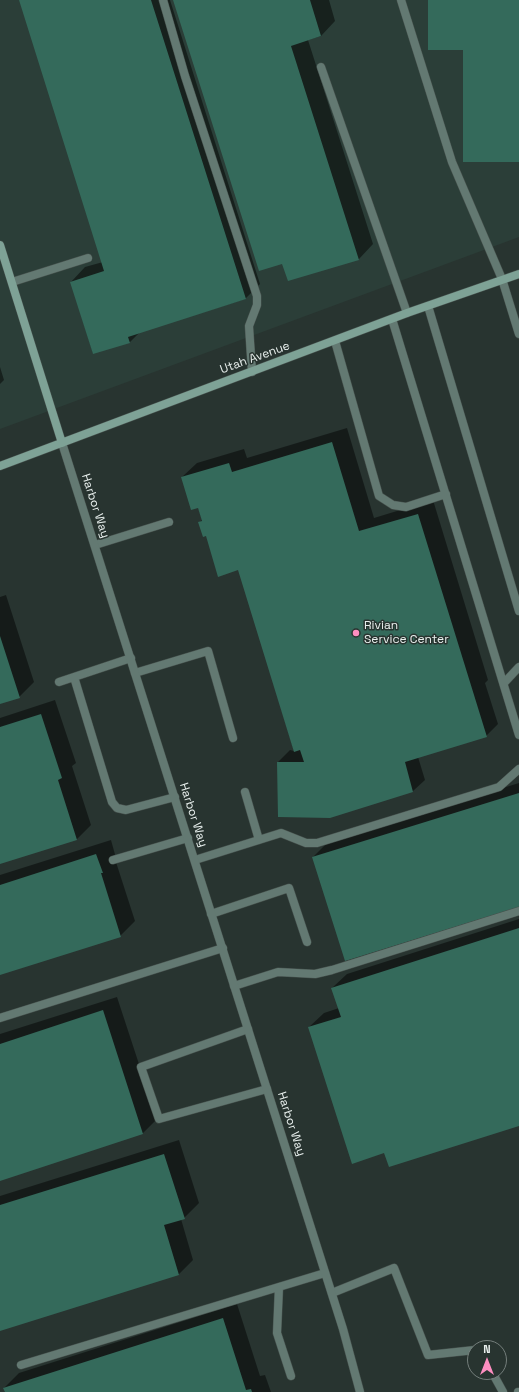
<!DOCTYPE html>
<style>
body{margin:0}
#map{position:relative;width:519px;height:1392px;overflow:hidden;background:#283430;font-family:"Space Grotesk",sans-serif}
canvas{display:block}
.north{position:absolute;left:467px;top:1340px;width:40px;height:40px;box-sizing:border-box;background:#283430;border:1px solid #757f7c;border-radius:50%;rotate:0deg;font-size:11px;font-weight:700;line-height:16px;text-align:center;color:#e9f0ee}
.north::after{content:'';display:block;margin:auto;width:14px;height:18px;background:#fd8ec0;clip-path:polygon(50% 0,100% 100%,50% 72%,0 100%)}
</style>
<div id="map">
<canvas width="519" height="1392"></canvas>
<div class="north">N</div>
</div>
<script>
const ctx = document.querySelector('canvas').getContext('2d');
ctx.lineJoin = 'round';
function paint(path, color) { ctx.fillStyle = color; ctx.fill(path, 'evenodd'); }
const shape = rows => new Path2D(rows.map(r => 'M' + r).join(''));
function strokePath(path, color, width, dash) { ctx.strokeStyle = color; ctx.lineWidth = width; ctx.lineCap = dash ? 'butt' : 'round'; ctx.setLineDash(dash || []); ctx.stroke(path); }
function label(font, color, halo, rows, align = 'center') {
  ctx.font = font + ' "Space Grotesk",sans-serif'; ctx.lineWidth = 3; ctx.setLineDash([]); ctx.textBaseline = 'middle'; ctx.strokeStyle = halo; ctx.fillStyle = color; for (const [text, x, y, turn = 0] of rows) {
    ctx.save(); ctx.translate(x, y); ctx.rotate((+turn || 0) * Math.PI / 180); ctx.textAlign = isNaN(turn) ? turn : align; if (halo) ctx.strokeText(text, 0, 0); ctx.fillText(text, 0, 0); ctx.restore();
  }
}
const built = shape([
 [0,0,519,0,519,237,0,429]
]);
const shadow = shape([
 [20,0,170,0,260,284,245,299,140,332,130,342,93,353,71,282,85,267,103,262],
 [174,0,329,0,335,21,321,36,308,40,373,244,359,259,283,263],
 [0,367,4,380,0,384],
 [347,428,374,518,433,500,488,680,485,683,498,724,486,736,418,757,425,780,413,791,330,817,278,762,290,750,294,751,239,569,207,535,199,523,202,520,198,507,182,477,197,463,244,449,247,458],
 [6,595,34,682,19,697,0,703,0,597],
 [55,700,76,763,72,766,91,825,77,839,0,863,0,718],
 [519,783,519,906,313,857,328,842],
 [111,840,116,858,115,859,135,921,120,936,0,974,0,875],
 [519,919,519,1125,385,1152,309,1027,324,1013,339,1008,332,988,347,974],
 [117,997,157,1119,143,1133,0,1180,0,1034],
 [179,1140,199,1203,184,1218,181,1219,193,1260,179,1274,0,1330,0,1196],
 [237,1304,260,1376,265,1375,271,1392,6,1392,4,1388,19,1373]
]);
const building = shape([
 [19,0,151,0,246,299,128,337,130,343,93,354,70,282,104,271],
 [173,0,310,0,321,36,291,46,359,260,288,281,282,264,259,271],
 [428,0,519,0,519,162,463,162,463,50,428,50],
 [332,442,359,531,418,514,487,737,405,762,413,792,330,818,278,817,277,762,304,762,300,750,294,752,238,570,218,577,206,536,203,537,198,522,202,521,198,508,191,510,181,477,229,463,232,472],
 [0,636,20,698,0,704],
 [41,714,62,778,58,780,77,840,0,864,0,727],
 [519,793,519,907,345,961,312,857],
 [96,854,103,873,101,873,121,937,0,975,0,885],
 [519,928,519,1126,389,1167,384,1153,352,1164,308,1027,341,1017,331,988],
 [103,1010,143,1134,0,1181,0,1044],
 [164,1154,185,1219,164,1225,179,1275,0,1331,0,1205],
 [223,1318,246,1390,251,1389,252,1392,5,1392,3,1388]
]);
const lane = shape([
 [163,0,185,76,257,296,257,305,249,326,252,372],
 [401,0,452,162,502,279,519,334],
 [321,67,407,313],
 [12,282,88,258],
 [428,306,519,611],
 [392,319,519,735],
 [335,341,379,496,393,505,406,507,446,494],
 [95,545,169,522],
 [135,673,208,651,233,738],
 [74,677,112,802,117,808,126,810,175,797],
 [59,682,131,658],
 [504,683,519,667],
 [245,792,259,840],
 [113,860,188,838],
 [195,860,281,833,306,843,317,843,499,787,519,769],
 [211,914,289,888,307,942],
 [234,986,278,972,315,974,332,970,519,911],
 [0,1018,223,948],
 [248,1029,141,1067,159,1119,267,1089],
 [279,1287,277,1333,291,1376],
 [332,1293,394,1268,428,1355,475,1350],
 [21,1365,325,1273],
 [492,1372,503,1392]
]);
const street = shape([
 [62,443,343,1329,360,1392],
 [518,1392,519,1392]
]);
const secondary = shape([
 [0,245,62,443],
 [0,466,407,313,519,274]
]);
const markers = [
 [356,633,4,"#fd8ec0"]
];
const streetNames = [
 ["Utah Avenue",255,358,-20],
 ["Harbor Way",95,506,72],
 ["Harbor Way",193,815,72],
 ["Harbor Way",291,1124,72]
];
const poiNames = [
 ["Rivian",364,626],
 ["Service Center",364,640]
];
paint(built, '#2b3e38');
paint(shadow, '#0007');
paint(building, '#346a5b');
strokePath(lane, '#47524e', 9);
strokePath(street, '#47524e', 9);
strokePath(secondary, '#47524e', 9);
strokePath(lane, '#637972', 8);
strokePath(street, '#637972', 8);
strokePath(secondary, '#7ea296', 8);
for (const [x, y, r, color] of markers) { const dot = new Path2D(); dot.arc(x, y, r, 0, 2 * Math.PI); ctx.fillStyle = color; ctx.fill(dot); strokePath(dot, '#283430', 1.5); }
label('12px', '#e9f0ee', '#283430', streetNames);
label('12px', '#e9f0ee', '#283430', poiNames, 'left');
</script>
